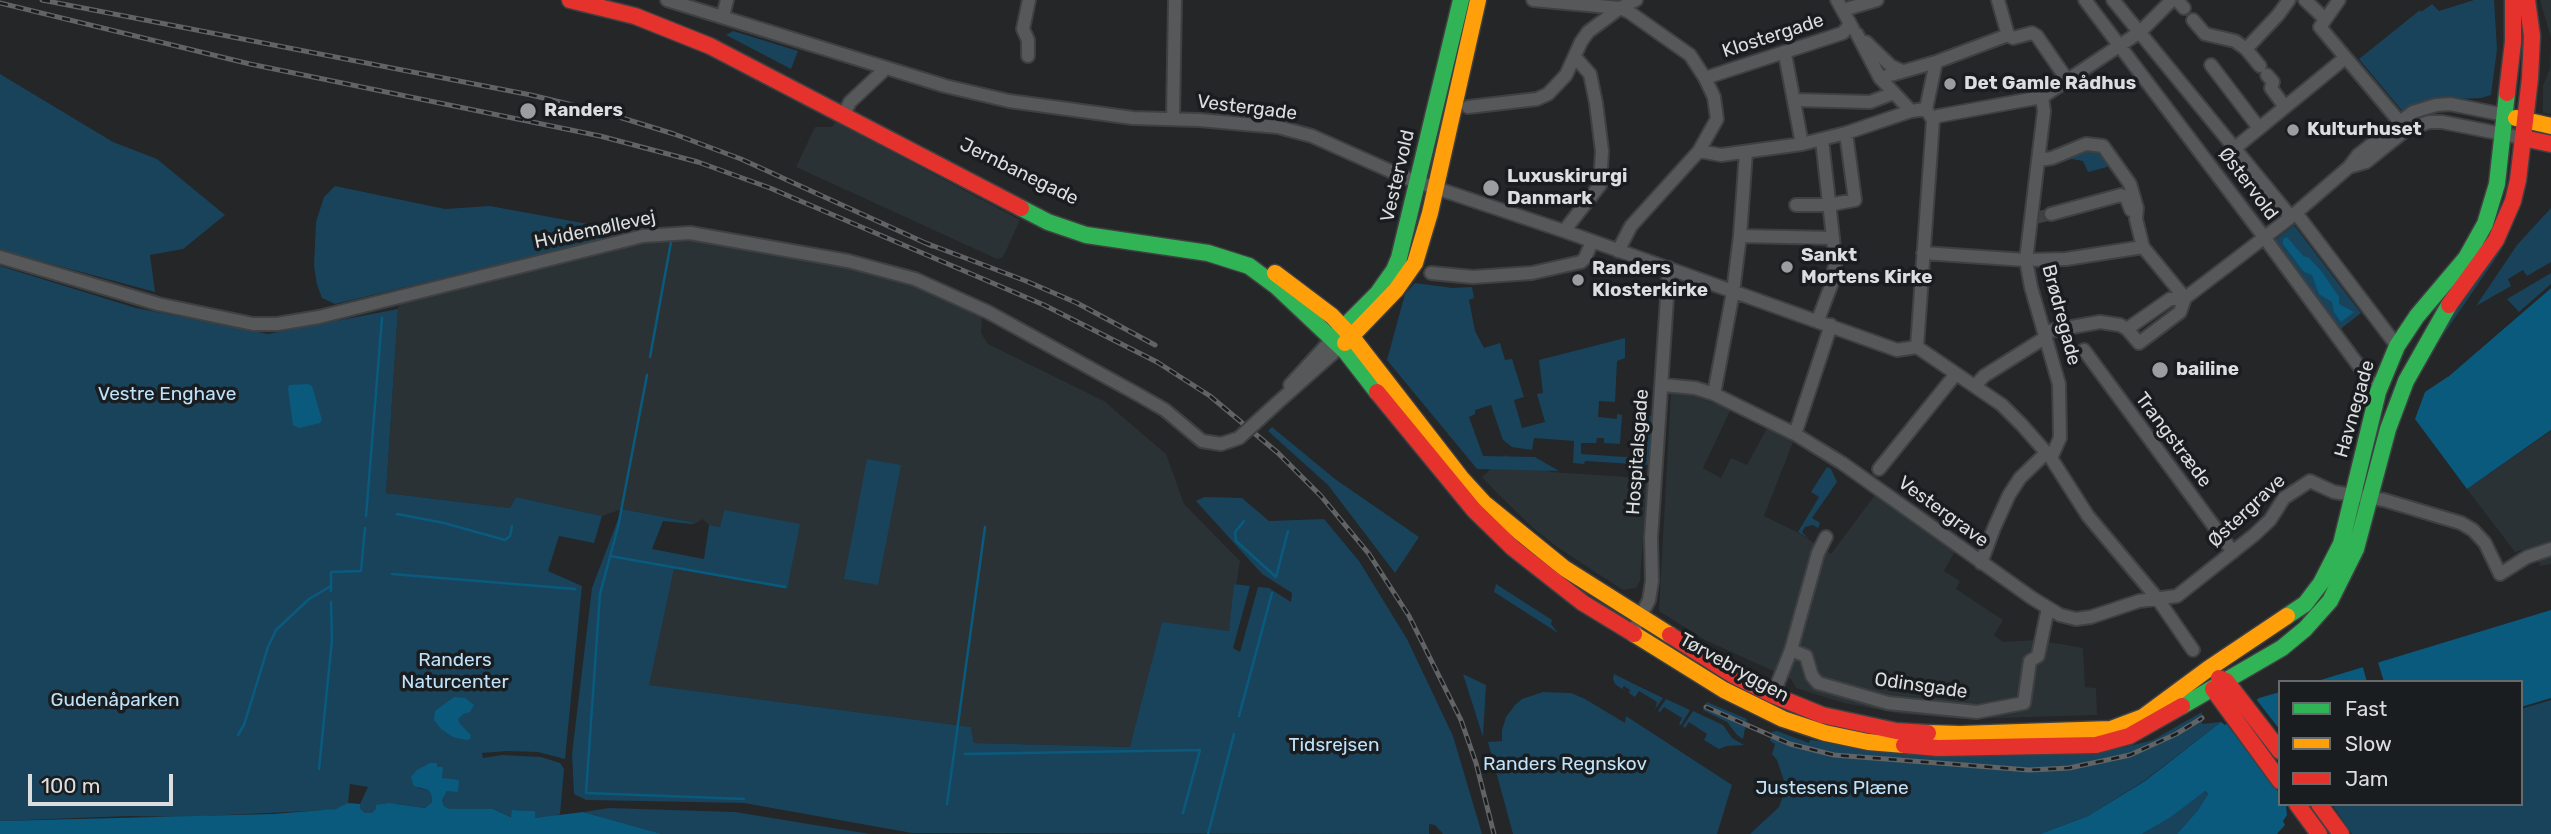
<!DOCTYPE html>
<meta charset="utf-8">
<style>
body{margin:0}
#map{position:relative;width:2551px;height:834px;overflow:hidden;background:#242628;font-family:Rubik,sans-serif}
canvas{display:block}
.legend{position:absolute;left:2278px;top:680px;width:245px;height:126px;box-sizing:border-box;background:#1a1d1f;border:2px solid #676a6c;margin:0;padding:9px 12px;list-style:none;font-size:21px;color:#dbdddf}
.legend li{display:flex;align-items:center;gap:14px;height:35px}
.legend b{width:35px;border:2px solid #676a6c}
.scale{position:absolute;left:28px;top:774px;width:145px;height:32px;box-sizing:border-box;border:4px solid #dbdddf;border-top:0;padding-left:9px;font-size:21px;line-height:24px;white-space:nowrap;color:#dbdddf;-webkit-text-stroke:5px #1a1d1f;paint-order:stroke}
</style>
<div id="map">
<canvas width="2551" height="834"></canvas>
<ul class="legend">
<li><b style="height:9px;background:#30b455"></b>Fast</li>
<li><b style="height:9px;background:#ff9f0a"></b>Slow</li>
<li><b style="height:9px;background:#e5322d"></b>Jam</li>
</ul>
<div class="scale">100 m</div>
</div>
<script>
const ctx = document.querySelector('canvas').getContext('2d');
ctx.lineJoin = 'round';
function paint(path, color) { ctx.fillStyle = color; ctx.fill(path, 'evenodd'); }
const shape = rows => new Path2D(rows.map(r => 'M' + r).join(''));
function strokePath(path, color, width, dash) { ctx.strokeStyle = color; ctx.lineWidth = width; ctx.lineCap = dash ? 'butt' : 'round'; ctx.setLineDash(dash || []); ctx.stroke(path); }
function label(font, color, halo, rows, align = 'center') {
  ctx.font = font + ' Rubik,sans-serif'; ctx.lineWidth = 7; ctx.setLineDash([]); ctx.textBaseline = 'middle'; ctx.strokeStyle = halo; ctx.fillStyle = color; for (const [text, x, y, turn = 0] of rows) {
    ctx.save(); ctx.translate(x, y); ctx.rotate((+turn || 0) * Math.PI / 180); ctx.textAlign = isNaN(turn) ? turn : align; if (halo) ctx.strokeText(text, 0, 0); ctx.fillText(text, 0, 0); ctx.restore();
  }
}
const built = shape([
 [2540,0,2551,0,2551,114,2543,113,2543,86,2550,68,2551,38],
 [836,122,1020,220,1003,257,997,259,796,167,815,127,832,127],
 [656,228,728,234,863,257,916,272,983,304,981,333,988,344,1104,401,1166,454,1184,504,1240,561,1229,631,1162,623,1131,747,974,743,971,727,648,685,674,569,787,589,724,510,720,527,709,525,703,519,696,523,622,509,602,516,516,497,510,508,386,493,398,309,404,288],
 [1671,392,1691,395,1731,409,1703,468,1721,478,1731,458,1747,465,1767,428,1793,442,1764,516,1797,532,1831,554,1875,495,1955,551,1944,571,1960,581,1956,589,2003,620,1994,635,2003,642,2037,640,2083,648,2085,687,2096,688,2097,715,1962,719,1901,714,1844,703,1796,688,1791,679,1705,640,1659,611],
 [2551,431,2551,564,2540,566,2535,550,2525,549,2515,552,2467,489],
 [1506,455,1551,472,1642,478,1647,483,1640,581,1636,588,1623,590,1557,547,1532,527,1494,490,1482,477]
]);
const green = shape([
 [2474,0,2494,0,2497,49,2491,95,2481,98,2434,100,2416,104,2403,112,2359,59,2420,10,2421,12,2432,4,2439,11],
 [733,31,798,51,791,69,726,35],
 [0,74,113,142,157,159,225,215,183,249,150,255,155,292,0,250],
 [2087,147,2098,148,2109,163,2107,167,2088,172,2083,161,2066,158],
 [335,186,445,209,490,206,599,226,606,239,335,304,322,298,317,285,314,266,316,222,324,197],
 [2551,208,2551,262,2527,276,2523,270,2508,279,2511,286,2476,306,2517,245],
 [2294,225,2361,313,2338,331,2271,243],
 [2504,246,2420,369,2445,321,2484,267],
 [0,266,136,308,268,334,398,309,386,493,510,508,516,497,602,516,594,543,559,536,548,571,582,586,565,759,538,752,507,751,482,753,483,758,502,755,541,757,560,763,564,769,560,814,552,817,535,818,534,811,512,810,512,817,493,809,450,809,444,806,442,800,447,791,437,763,418,788,428,790,431,794,432,802,425,808,397,804,377,809,372,813,365,813,360,808,360,804,368,787,350,784,348,803,341,808,329,810,186,817,128,816,0,821],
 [2551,273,2551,284,2519,312,2507,299],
 [1415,283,1453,288,1472,287,1474,298,1469,300,1475,331,1484,348,1500,343,1505,360,1512,359,1524,397,1514,400,1522,428,1545,422,1537,394,1543,393,1539,360,1625,338,1625,358,1617,361,1615,402,1599,401,1598,417,1617,419,1617,414,1622,415,1620,444,1604,443,1604,438,1597,438,1596,443,1581,443,1581,454,1640,458,1643,416,1651,416,1648,465,1585,461,1584,464,1573,463,1574,441,1534,438,1532,450,1512,447,1503,440,1491,405,1475,410,1475,414,1469,417,1483,456,1535,457,1559,471,1477,469,1387,360,1405,294],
 [1272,427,1335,479,1419,537,1395,573,1328,485,1268,431],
 [867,459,901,465,878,585,844,579],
 [1827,467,1831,469,1837,482,1812,518,1820,523,1818,528,1813,525,1805,527,1802,532,1809,539,1798,532,1819,497,1811,492],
 [1204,497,1242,498,1269,521,1324,519,1359,561,1407,639,1453,736,1482,834,1443,834,1435,825,1429,824,1429,834,912,833,744,803,586,800,574,794,572,754,592,588,622,509,696,523,692,524,663,521,652,549,704,559,709,525,720,527,724,510,800,524,787,589,674,569,649,685,971,727,974,743,1130,747,1162,622,1229,631,1234,584,1250,586,1233,648,1240,652,1258,587,1269,588,1291,602,1292,593,1262,574,1196,501],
 [1496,584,1552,620,1551,624,1558,633,1494,592],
 [1463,674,1486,685,1483,737],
 [1614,674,1632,683,1663,698,1655,709,1657,702,1639,691,1635,697,1629,693,1630,690,1624,686,1622,689,1615,684,1613,679],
 [1543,692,1571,693,1585,699,1625,723,1626,716,1732,785,1717,834,1513,834,1488,742,1502,741,1502,730,1506,717,1515,705,1522,699],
 [1666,699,1690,710,1681,725,1679,724,1682,718,1664,707,1660,712,1658,711],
 [2551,700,2551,834,2352,834,2332,804,2521,804,2521,709],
 [1707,702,1747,719,1743,739,1737,735,1727,722,1703,710],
 [1693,711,1723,725,1732,738,1744,745,1727,746,1719,749,1704,740,1707,734,1689,722,1685,728,1683,726],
 [2202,712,2202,724,2221,722,2144,781,2088,816,2040,834,1750,834,1779,807,1786,787,1777,760,1772,754,1775,744,1770,741,1772,732,1777,731,1809,743,1810,740,1832,743,1905,754,2122,748,2153,740],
 [2204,791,2208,794,2198,810,2177,834,2142,834,2171,817],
 [609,808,735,812,870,834,662,834,583,812]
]);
const water = shape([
 [2287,237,2303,256,2309,258,2322,272,2339,297,2339,304,2354,312,2341,322,2334,312,2332,302,2319,294,2312,275,2304,272,2283,244,2283,239],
 [2551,288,2551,430,2467,489,2415,419,2425,392,2446,378],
 [308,384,312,386,322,420,320,423,299,428,293,425,288,389,289,385],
 [2551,610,2551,698,2521,707,2521,682,2314,682],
 [2280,692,2280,804,2290,804,2286,807,2287,815,2283,821,2285,825,2277,834,2177,834,2198,810,2208,794,2205,791,2171,817,2142,834,2040,834,2088,816,2145,781,2221,722,2225,725,2259,698],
 [454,697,465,698,474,705,470,712,463,714,458,719,460,724,471,735,470,739,466,740,453,737,441,729,434,720,435,711],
 [430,763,437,763,438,767,443,767,442,778,459,780,458,792,447,791,442,800,444,806,450,809,493,809,511,817,512,810,535,811,535,818,583,812,662,834,0,834,0,821,273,814,336,809,348,803,360,804,360,808,365,813,372,813,376,809,376,805,389,803,425,808,432,802,431,794,428,790,414,786,411,777,417,770]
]);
const pier = shape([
 [2551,285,2551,288,2448,377,2446,374],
 [2377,659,2384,682,2367,682,2362,664],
 [2256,699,2280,730,2280,794,2225,722]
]);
const stream = shape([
 [650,357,671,242],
 [647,375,618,527,600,594,586,793,744,799],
 [397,514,444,523,505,540,510,536,512,526],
 [366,516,382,318],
 [1244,521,1235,532,1236,541,1276,577,1288,531],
 [610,556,785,587],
 [392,574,575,589],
 [331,591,331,572,361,571,365,528],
 [1239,716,1272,593],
 [238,735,244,725,268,647,276,630,309,599,331,586],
 [965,754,1200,750,1183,813],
 [319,769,332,640,331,602],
 [947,804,985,527],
 [1208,834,1234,734]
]);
const streetTunnel = shape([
 [2036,218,2051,214]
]);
const street = shape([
 [667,0,945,86,1009,101,1133,118,1199,120,1278,127,1312,136,1406,178,1564,231,1897,350,1917,347],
 [1533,0,1620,8,1636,0],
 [1837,0,1853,29],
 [1998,0,2008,35],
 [2085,0,2264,237,2378,392],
 [2113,0,2291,217],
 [2177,0,2184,8],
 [2305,0,2325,19],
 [2339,0,2320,27,2404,127],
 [1843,10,1877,0],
 [723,16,727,0],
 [2193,20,2205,34,2235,41,2246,49,2260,66],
 [1857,34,1880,78,1911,111,1926,109,1933,120],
 [1866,42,1891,66,1902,71],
 [2246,49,2278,15,2289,0],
 [1785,54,1802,144],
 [1028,56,1028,40,1023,29,1029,0],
 [2211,65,2259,128],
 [2267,75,2273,82,2271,88,2285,107],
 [1705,78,1843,33,1849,25],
 [1880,78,1936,62,2008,35,2013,38,2032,33,2037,36,2068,81],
 [2042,97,2044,111,2026,260,2031,287,2059,384,2060,438,2051,458],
 [1795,100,1870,102,1894,93],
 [1468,107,1537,99,1548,94,1566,75,1581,42,1588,32,1620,8],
 [1926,109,1936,62],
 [843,116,850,102,882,72,883,68],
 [1173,119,1175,0],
 [1933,120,1938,116,2042,97,2140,32,2172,0],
 [1822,140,1833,238],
 [2235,148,2345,58],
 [1699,151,1721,155,1802,144,1846,133,1911,111],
 [2039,160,2052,158,2086,144,2103,146,2130,184,2137,208,2136,219,2143,247],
 [2349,167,2366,162,2406,130,2429,122,2442,122,2523,138],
 [1796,205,1828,205,1855,200,1846,133],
 [2296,213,2397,346],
 [2051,214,2121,195,2126,197,2131,210],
 [1564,231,1600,185,1602,151,1596,103,1590,74,1575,57],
 [1740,236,1833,238,1835,265,1832,283,1818,320],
 [2143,247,2185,298],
 [1618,251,1631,226,1699,151,1717,119,1714,97,1705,78,1690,55,1629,12,1620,8],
 [1923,253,2026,260,2066,259,2143,247],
 [0,257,158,304,253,324,277,324,319,317,643,236,690,233,848,261,915,279,988,312,1139,395,1165,410,1202,441,1221,444,1239,438],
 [1431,273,1473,277,1532,273,1581,262,1585,258,1592,242],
 [2185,298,2180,312,2139,343,2127,329,2170,299,2185,298,2231,263,2291,217,2349,167,2358,155,2413,112,2436,105,2450,104,2505,115],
 [2044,332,2100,322,2120,325,2127,329],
 [1917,347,2002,405,2022,425,2051,458,2088,516,2157,598,2193,650],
 [1917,347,1933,120],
 [2084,350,2233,552],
 [1290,385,1332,339],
 [1663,385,1695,388,1714,394,1795,434,1842,463,2032,598,2060,615,2076,619,2091,617,2139,601,2177,596,2254,535,2270,520,2284,498,2310,481,2334,492,2384,500,2461,523,2473,530,2485,543,2500,574],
 [1975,386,1984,376,2046,337],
 [1714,394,1733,292,1740,236,1746,152],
 [1276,404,1340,347],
 [1795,434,1831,325],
 [1879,469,1955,375],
 [1981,563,1994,528,2009,495,2020,478,2046,453],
 [2500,574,2527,557,2551,549],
 [1632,633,1649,600,1652,581,1651,538,1669,268],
 [1791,650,1806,656,1812,676,1818,683,1888,703,1977,712,2024,703,2030,661,2038,656,2048,608],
 [1773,695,1791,650,1818,553,1826,537]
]);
const fast = shape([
 [1021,208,1048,222,1086,235,1208,253,1249,266,1276,286,1346,352,1377,392],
 [1336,335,1377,294,1394,270,1399,258,1461,0],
 [2287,616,2305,604,2321,583,2341,544,2378,392,2397,346,2417,316,2466,258,2485,224,2497,184,2507,93],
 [2182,706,2282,648,2305,629,2330,601,2356,549,2388,429,2406,381,2449,305]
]);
const slow = shape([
 [2516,118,2551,126],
 [1275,273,1332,316,1352,337,1462,479,1484,503,1564,568,1670,635],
 [1345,343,1396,290,1415,263,1430,213,1478,0],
 [1634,634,1724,690,1783,719,1825,733,1868,742,1904,745],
 [1928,733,1960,734,2111,729,2143,717,2208,669,2287,616]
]);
const jam = shape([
 [570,0,635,16,710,46,1021,208],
 [2507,93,2513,42,2513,0],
 [2523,138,2551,144],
 [2449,305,2496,240,2513,201,2518,180,2530,78,2532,36,2527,0],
 [1377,392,1474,510,1513,548,1583,603,1634,634],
 [1670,635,1733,675,1773,695,1822,715,1896,731,1928,733],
 [2219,678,2226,681,2280,751],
 [2213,689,2280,781],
 [1904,745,1938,748,2096,745,2129,736,2182,706],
 [2297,804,2319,834],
 [2319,804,2341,834]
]);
const rail = shape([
 [42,0,531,95,606,113,674,134,741,159,932,246],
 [0,3,250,64,600,136,698,162,770,188,1044,305,1157,362,1210,396,1278,453,1321,496,1369,554,1409,616,1461,720,1476,763,1494,834],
 [923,242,1026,281,1077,303,1155,345],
 [1706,707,1790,744,1834,755,2029,770,2069,768,2130,755,2176,734,2202,718]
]);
const streetBridge = shape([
 [1239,438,1276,404]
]);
const markers = [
 [1950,84,7,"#9b9d9f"],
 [528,111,9,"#9b9d9f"],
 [2293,130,7,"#9b9d9f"],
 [1491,188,9,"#9b9d9f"],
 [1787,267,7,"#9b9d9f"],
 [1578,280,7,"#9b9d9f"],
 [2160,370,9,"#9b9d9f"]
];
const streetNames = [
 ["Klostergade",1773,36,-18],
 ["Vestergade",1247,108,7],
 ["Jernbanegade",1019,172,26],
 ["Vestervold",1398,176,-77],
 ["Østervold",2248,184,53],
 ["Hvidemøllevej",595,230,-12],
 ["Brødregade",2061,315,75],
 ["Havnegade",2355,409,-74],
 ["Trangstræde",2173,440,53],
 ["Hospitalsgade",1638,452,-86],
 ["Østergrave",2247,511,-43],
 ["Vestergrave",1943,512,36],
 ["Tørvebryggen",1734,668,29],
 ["Odinsgade",1921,686,8]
];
const poiNames = [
 ["Det Gamle Rådhus",1964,84],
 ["Randers",544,111],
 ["Kulturhuset",2307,130],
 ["Luxuskirurgi",1507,177],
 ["Danmark",1507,199],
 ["Sankt",1801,256],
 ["Mortens Kirke",1801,278],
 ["Randers",1592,269],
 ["Klosterkirke",1592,291],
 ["bailine",2176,370]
];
const parkNames = [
 ["Vestre Enghave",167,395],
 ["Randers",455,661],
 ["Naturcenter",455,683],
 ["Gudenåparken",115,701],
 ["Tidsrejsen",1334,746],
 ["Randers Regnskov",1565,765],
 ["Justesens Plæne",1832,789]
];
paint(built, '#2a3236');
paint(green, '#18435b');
paint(water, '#0a5a7e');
paint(pier, '#242628');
strokePath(stream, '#0a5a7e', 2.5);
strokePath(streetTunnel, '#3f4143', 12, [12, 6]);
strokePath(street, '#3f4042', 16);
strokePath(fast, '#3f4042', 19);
strokePath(slow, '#3f4042', 19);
strokePath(jam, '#3f4042', 19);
strokePath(street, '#565859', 12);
strokePath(fast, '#30b455', 16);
strokePath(slow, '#ff9f0a', 16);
strokePath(jam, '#e5322d', 16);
strokePath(rail, '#626364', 5);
strokePath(rail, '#1a1d1f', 2.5, [8]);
strokePath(streetBridge, '#3f4042', 16, []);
strokePath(streetBridge, '#565859', 12);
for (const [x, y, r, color] of markers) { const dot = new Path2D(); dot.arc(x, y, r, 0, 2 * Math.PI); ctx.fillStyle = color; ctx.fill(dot); strokePath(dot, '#1a1d1f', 2.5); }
label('19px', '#dbdddf', '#1a1d1f', streetNames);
label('bold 19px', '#dbdddf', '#1a1d1f', poiNames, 'left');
label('19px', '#bde2fa', '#1a1d1f', parkNames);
</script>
